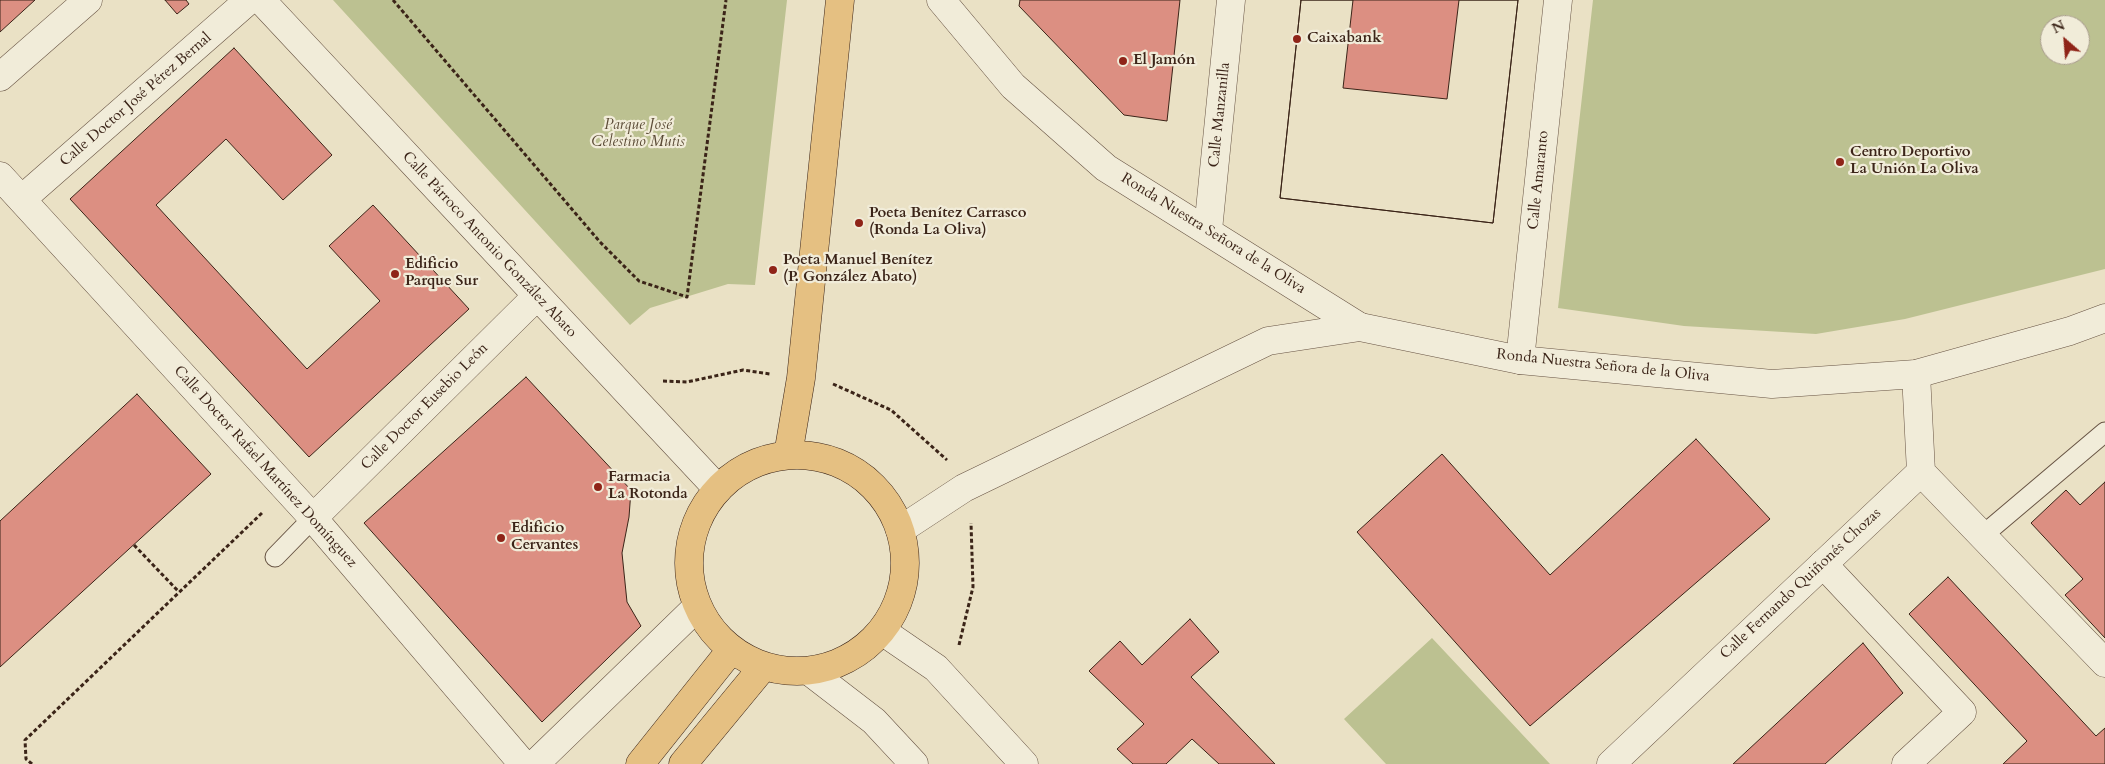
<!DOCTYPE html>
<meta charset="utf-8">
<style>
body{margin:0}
#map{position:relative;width:2105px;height:764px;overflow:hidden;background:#eae1c5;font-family:Cardo,serif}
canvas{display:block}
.north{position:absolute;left:2040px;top:15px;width:50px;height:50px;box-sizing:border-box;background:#f1ecd9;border:1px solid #a89c8c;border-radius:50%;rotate:333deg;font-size:14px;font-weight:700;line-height:20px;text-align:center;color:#3b2418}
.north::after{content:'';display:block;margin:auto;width:18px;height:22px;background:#8f2418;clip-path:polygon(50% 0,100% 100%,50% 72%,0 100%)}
</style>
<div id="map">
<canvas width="2105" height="764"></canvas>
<div class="north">N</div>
</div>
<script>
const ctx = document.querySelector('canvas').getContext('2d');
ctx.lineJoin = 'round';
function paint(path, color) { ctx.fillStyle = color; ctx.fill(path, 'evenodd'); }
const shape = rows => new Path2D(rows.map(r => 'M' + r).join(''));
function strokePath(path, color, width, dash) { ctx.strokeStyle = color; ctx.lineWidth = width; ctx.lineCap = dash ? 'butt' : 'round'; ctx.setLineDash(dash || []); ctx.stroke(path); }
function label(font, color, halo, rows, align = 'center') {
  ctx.font = font + ' Cardo,serif'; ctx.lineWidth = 4.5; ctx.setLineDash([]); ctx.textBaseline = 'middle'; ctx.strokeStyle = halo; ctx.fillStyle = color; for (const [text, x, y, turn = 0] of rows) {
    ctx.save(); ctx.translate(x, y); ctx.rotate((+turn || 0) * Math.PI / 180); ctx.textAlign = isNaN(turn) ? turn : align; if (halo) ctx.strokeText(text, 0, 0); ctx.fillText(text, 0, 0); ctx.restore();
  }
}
const green = shape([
 [333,0,787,0,755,285,728,284,650,308,630,325],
 [1593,0,2105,0,2105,269,1905,319,1816,334,1684,326,1558,308],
 [2050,25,2080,25,2080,55,2050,55],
 [1432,638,1550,764,1386,764,1344,719]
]);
const building = shape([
 [0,0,35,0,0,32,0,0],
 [165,0,186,0,189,4,177,14,165,0],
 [1020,0,1180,0,1167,121,1124,115,1019,6,1020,0],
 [1301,0,1353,0,1343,88,1447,99,1459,0,1518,0,1493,223,1280,198,1301,0],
 [1301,0,1518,0,1493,223,1280,198,1301,0],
 [234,48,332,155,283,200,226,139,156,205,307,369,380,301,329,246,373,205,469,309,309,457,70,199,234,48],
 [526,377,631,490,629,517,622,553,627,602,641,626,542,722,364,523,526,377],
 [137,394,211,474,0,667,0,521,137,394],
 [1696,439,1770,519,1530,726,1357,532,1442,454,1550,575,1696,439],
 [2105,482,2105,638,2065,595,2083,579,2031,523,2066,490,2080,505,2105,482],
 [1948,577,2096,736,2105,728,2105,764,2003,764,2027,741,1909,614,1948,577],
 [1190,619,1219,652,1191,677,1275,764,1219,764,1192,739,1166,764,1133,764,1117,749,1144,724,1089,671,1120,641,1142,665,1190,619],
 [1863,643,1903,693,1825,764,1733,764,1863,643]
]);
const path = shape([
 [393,0,600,242,639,281,687,297,726,0],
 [663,381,687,382,743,370,770,374],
 [833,384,891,410,947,460],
 [134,545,179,592],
 [959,645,973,587,971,523],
 [32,764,26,759,25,740,263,512]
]);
const service = shape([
 [1982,536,2105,432],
 [275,557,313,518]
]);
const pedestrian = shape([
 [1823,564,1962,712,1906,764]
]);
const minor = shape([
 [261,0,718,489],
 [941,0,1013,86,1106,168,1360,327],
 [0,77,88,0],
 [0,176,313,518,523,764],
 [22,199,249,0],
 [1208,230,1231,0],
 [1520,360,1558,0],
 [1921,472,2105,663],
 [313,518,537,296],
 [900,530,964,488,1268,341,1360,327],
 [535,764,697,607],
 [1611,764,1921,472,1916,374]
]);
const tertiary = shape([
 [1360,327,1520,360,1772,384,1916,374,2070,331,2105,318],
 [882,631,936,668,1024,764],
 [809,671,874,721,914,764]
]);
const primary = shape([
 [788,455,801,378,840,0],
 '689 563a108 108 0 1 1 216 0a108 108 0 1 1-216 0Z',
 [640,764,731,650],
 [683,764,763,667]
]);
const markers = [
 [1297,39,5,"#8f2418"],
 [1123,61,5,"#8f2418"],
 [1840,162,5,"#8f2418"],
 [859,223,5,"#8f2418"],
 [773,270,5,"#8f2418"],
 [395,274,5,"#8f2418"],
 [598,487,5,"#8f2418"],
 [501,538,5,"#8f2418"]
];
const poiNames = [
 ["Caixabank",1307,39],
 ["El Jamón",1133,61],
 ["Centro Deportivo",1850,153],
 ["La Unión La Oliva",1850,170],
 ["Poeta Benítez Carrasco",869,214],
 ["(Ronda La Oliva)",869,231],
 ["Poeta Manuel Benítez",783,261],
 ["(P. González Abato)",783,278],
 ["Edificio",405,265],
 ["Parque Sur",405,282],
 ["Farmacia",608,478],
 ["La Rotonda",608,495],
 ["Edificio",511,529],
 ["Cervantes",511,546]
];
const streetNames = [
 ["Calle Doctor José Pérez Bernal",136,100,-41],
 ["Calle Manzanilla",1220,115,-84],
 ["Calle Amaranto",1539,180,-84],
 ["Ronda Nuestra Señora de la Oliva",1213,234,32],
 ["Calle Párroco Antonio González Abato",489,245,47],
 ["Ronda Nuestra Señora de la Oliva",1603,366,6],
 ["Calle Doctor Eusebio León",425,407,-45],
 ["Calle Doctor Rafael Martínez Domínguez",265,467,48],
 ["Calle Fernando Quiñonés Chozas",1801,584,-43]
];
const parkNames = [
 ["Parque José",638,126],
 ["Celestino Mutis",638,143]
];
paint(green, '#bcc191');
paint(building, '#dc8f82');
strokePath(building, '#3b2418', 1);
strokePath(service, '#675343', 21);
strokePath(pedestrian, '#675343', 29);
strokePath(minor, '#675343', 29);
strokePath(tertiary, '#675343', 29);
strokePath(primary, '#3b2418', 29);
strokePath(path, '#3b2418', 3, [4, 2.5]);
strokePath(service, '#f1ecd9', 19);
strokePath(pedestrian, '#f1ecd9', 28);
strokePath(minor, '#f1ecd9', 28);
strokePath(tertiary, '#f1ecd9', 28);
strokePath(primary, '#e5c082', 28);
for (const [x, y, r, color] of markers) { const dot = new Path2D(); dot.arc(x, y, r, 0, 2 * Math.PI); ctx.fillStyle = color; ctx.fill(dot); strokePath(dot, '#f1ecd9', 2); }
label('bold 15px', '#3b2418', '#f1ecd9', poiNames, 'left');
label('15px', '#3b2418', '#f1ecd9', streetNames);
label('italic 15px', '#5b4b36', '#f1ecd9', parkNames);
</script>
